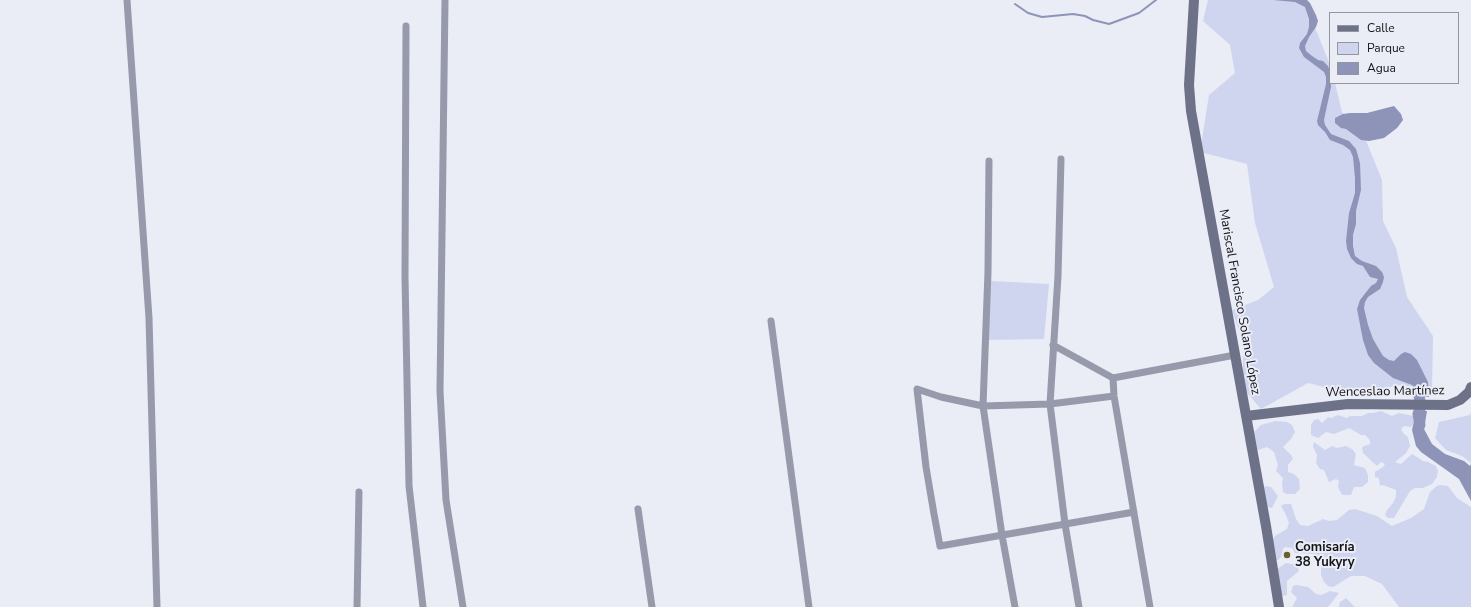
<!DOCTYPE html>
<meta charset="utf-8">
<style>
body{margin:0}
#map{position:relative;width:1471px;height:607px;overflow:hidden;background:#eaecf6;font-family:"Nunito Sans",sans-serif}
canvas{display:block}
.legend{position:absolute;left:1329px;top:12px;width:130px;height:72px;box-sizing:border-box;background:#eaecf6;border:1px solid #94969d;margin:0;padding:5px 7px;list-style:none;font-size:12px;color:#131417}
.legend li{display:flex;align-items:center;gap:8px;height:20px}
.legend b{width:20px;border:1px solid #94969d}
</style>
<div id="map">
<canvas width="1471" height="607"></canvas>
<ul class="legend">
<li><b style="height:5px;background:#6d7289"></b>Calle</li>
<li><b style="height:11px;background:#cfd5ef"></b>Parque</li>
<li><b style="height:11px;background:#8d94b8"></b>Agua</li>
</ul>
</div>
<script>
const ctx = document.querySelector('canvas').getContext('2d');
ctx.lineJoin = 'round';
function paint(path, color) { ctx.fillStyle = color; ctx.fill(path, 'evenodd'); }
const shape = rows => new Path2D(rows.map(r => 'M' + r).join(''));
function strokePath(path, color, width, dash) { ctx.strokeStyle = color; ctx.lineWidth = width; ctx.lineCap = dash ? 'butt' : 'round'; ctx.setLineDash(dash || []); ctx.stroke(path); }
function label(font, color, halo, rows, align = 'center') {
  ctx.font = font + ' "Nunito Sans",sans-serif'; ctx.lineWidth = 4; ctx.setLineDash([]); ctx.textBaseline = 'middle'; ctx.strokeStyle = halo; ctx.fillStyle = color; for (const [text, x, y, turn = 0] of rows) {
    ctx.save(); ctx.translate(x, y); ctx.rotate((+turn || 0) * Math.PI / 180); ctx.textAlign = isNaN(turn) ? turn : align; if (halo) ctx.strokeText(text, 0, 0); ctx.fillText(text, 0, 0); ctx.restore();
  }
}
const green = shape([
 [1208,0,1306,0,1314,25,1330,65,1330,83,1335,83,1342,112,1365,138,1382,180,1383,221,1396,248,1407,297,1433,336,1432,389,1400,385,1351,394,1308,383,1261,409,1243,388,1243,343,1232,310,1258,300,1274,287,1255,223,1247,164,1200,152,1209,95,1235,73,1230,45,1203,21],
 [991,281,1049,284,1044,339,985,340],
 [1381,411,1392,416,1399,413,1409,415,1413,416,1414,419,1413,424,1411,427,1404,426,1401,429,1403,433,1408,437,1410,446,1406,453,1395,462,1401,464,1412,454,1423,461,1428,462,1436,466,1438,471,1437,477,1432,484,1423,488,1415,488,1410,491,1394,518,1388,518,1385,515,1387,510,1393,503,1396,497,1396,490,1383,485,1380,486,1379,478,1375,477,1375,472,1383,467,1385,464,1381,462,1377,466,1363,453,1362,447,1370,444,1370,440,1365,435,1361,435,1349,428,1334,434,1326,432,1318,438,1311,435,1311,425,1314,420,1318,419,1322,423,1328,417,1331,418,1338,415,1347,418,1350,416,1362,416,1368,413,1373,413],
 [1471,411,1471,463,1462,456,1446,450,1435,438,1439,422,1470,415],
 [1275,421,1287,422,1292,425,1295,432,1291,439,1283,447,1291,455,1293,459,1288,465,1288,472,1294,474,1299,479,1300,489,1295,494,1287,494,1283,492,1282,485,1283,478,1276,471,1278,465,1274,452,1267,447,1255,451,1247,449,1245,441,1261,425],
 [1314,442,1325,450,1332,446,1337,448,1346,446,1352,449,1356,454,1354,465,1365,468,1368,475,1368,482,1362,487,1354,487,1351,495,1342,495,1338,487,1339,481,1336,479,1329,482,1324,470,1320,469,1316,463,1317,455,1313,447],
 [1441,485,1448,486,1457,498,1471,507,1471,607,1399,607,1382,584,1365,576,1351,576,1333,587,1328,586,1324,582,1321,575,1321,558,1316,554,1295,553,1292,548,1285,547,1283,549,1281,557,1278,560,1274,560,1272,541,1275,536,1287,529,1289,523,1285,513,1281,506,1284,504,1291,504,1296,519,1300,525,1308,526,1323,519,1329,521,1337,520,1349,510,1355,509,1377,516,1392,526,1411,518,1424,509,1430,492,1437,486],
 [1265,486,1271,487,1278,496,1272,508,1267,507,1258,497],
 [1286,563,1297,565,1299,571,1287,581,1287,595,1282,596,1277,590,1277,569],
 [1296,585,1308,587,1316,594,1321,595,1330,591,1339,593,1328,607,1292,607,1297,598,1291,592,1293,586],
 [1346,598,1355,607,1339,607,1340,602]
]);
const water = shape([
 [1273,0,1307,0,1310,3,1316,15,1318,21,1316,27,1309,37,1305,46,1306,51,1312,56,1318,60,1323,61,1328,66,1330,71,1331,87,1324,120,1325,125,1331,134,1349,141,1356,149,1360,163,1361,190,1356,211,1356,224,1353,235,1353,246,1355,256,1362,261,1376,266,1382,272,1384,277,1383,282,1380,289,1368,297,1365,302,1364,308,1368,325,1373,339,1383,356,1389,360,1394,361,1401,354,1405,352,1411,354,1417,360,1428,382,1429,397,1417,397,1416,391,1412,385,1393,378,1374,363,1368,355,1363,340,1357,309,1360,300,1371,286,1376,283,1378,279,1370,277,1363,266,1357,264,1351,258,1347,249,1346,241,1349,213,1355,193,1355,178,1353,157,1350,150,1343,145,1330,140,1325,132,1318,125,1317,121,1326,84,1326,77,1324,72,1304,57,1299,48,1300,43,1307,34,1309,27,1309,19,1305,7,1295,2],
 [1394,106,1401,114,1403,120,1397,128,1384,138,1369,141,1361,140,1346,129,1341,128,1335,123,1335,118,1343,114,1350,113,1367,113],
 [1416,411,1427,411,1424,429,1432,444,1445,454,1464,461,1470,466,1471,464,1471,501,1459,479,1421,452,1416,446,1412,430]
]);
const stream = shape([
 [1015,4,1028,13,1042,17,1073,14,1085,16,1093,20,1109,24,1139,13,1156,0]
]);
const river = shape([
 [1419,382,1421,390,1419,396,1421,406,1418,414,1420,425]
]);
const street = shape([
 [127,0,149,318,157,607],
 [445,0,440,391,446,500,463,607],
 [406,26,405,277,409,486,423,607],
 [1061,159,1058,276,1050,404,1065,524,1079,607],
 [989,161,988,272,983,406,1002,535,1015,607],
 [771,321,809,607],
 [1053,345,1113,378,1235,355],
 [1113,378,1114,396,1150,607],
 [1114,396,1050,404,983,406,941,397,917,389,926,467,934,514,940,546,1134,512],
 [638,509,652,607],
 [357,607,359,492]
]);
const secondary = shape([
 [1194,0,1189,85,1191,111,1266,526,1279,607],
 [1246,416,1348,404,1448,405,1460,400,1469,392,1471,387]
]);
const markers = [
 [1287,555,4,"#6b5f2c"]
];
const streetNames = [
 ["Mariscal Francisco Solano López",1239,302,80],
 ["Wenceslao Martínez",1385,392,-1]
];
const poiNames = [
 ["Comisaría",1295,548],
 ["38 Yukyry",1295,563]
];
paint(green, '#cfd5ef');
paint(water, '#8d94b8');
strokePath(stream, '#8d94b8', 2);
strokePath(river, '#8d94b8', 11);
strokePath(street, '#969aaa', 7);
strokePath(secondary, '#6d7289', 10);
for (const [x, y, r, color] of markers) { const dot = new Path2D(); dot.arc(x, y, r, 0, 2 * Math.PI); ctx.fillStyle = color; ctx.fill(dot); strokePath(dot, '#eaecf6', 1.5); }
label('13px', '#131417', '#eaecf6', streetNames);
label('bold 13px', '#131417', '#eaecf6', poiNames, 'left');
</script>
